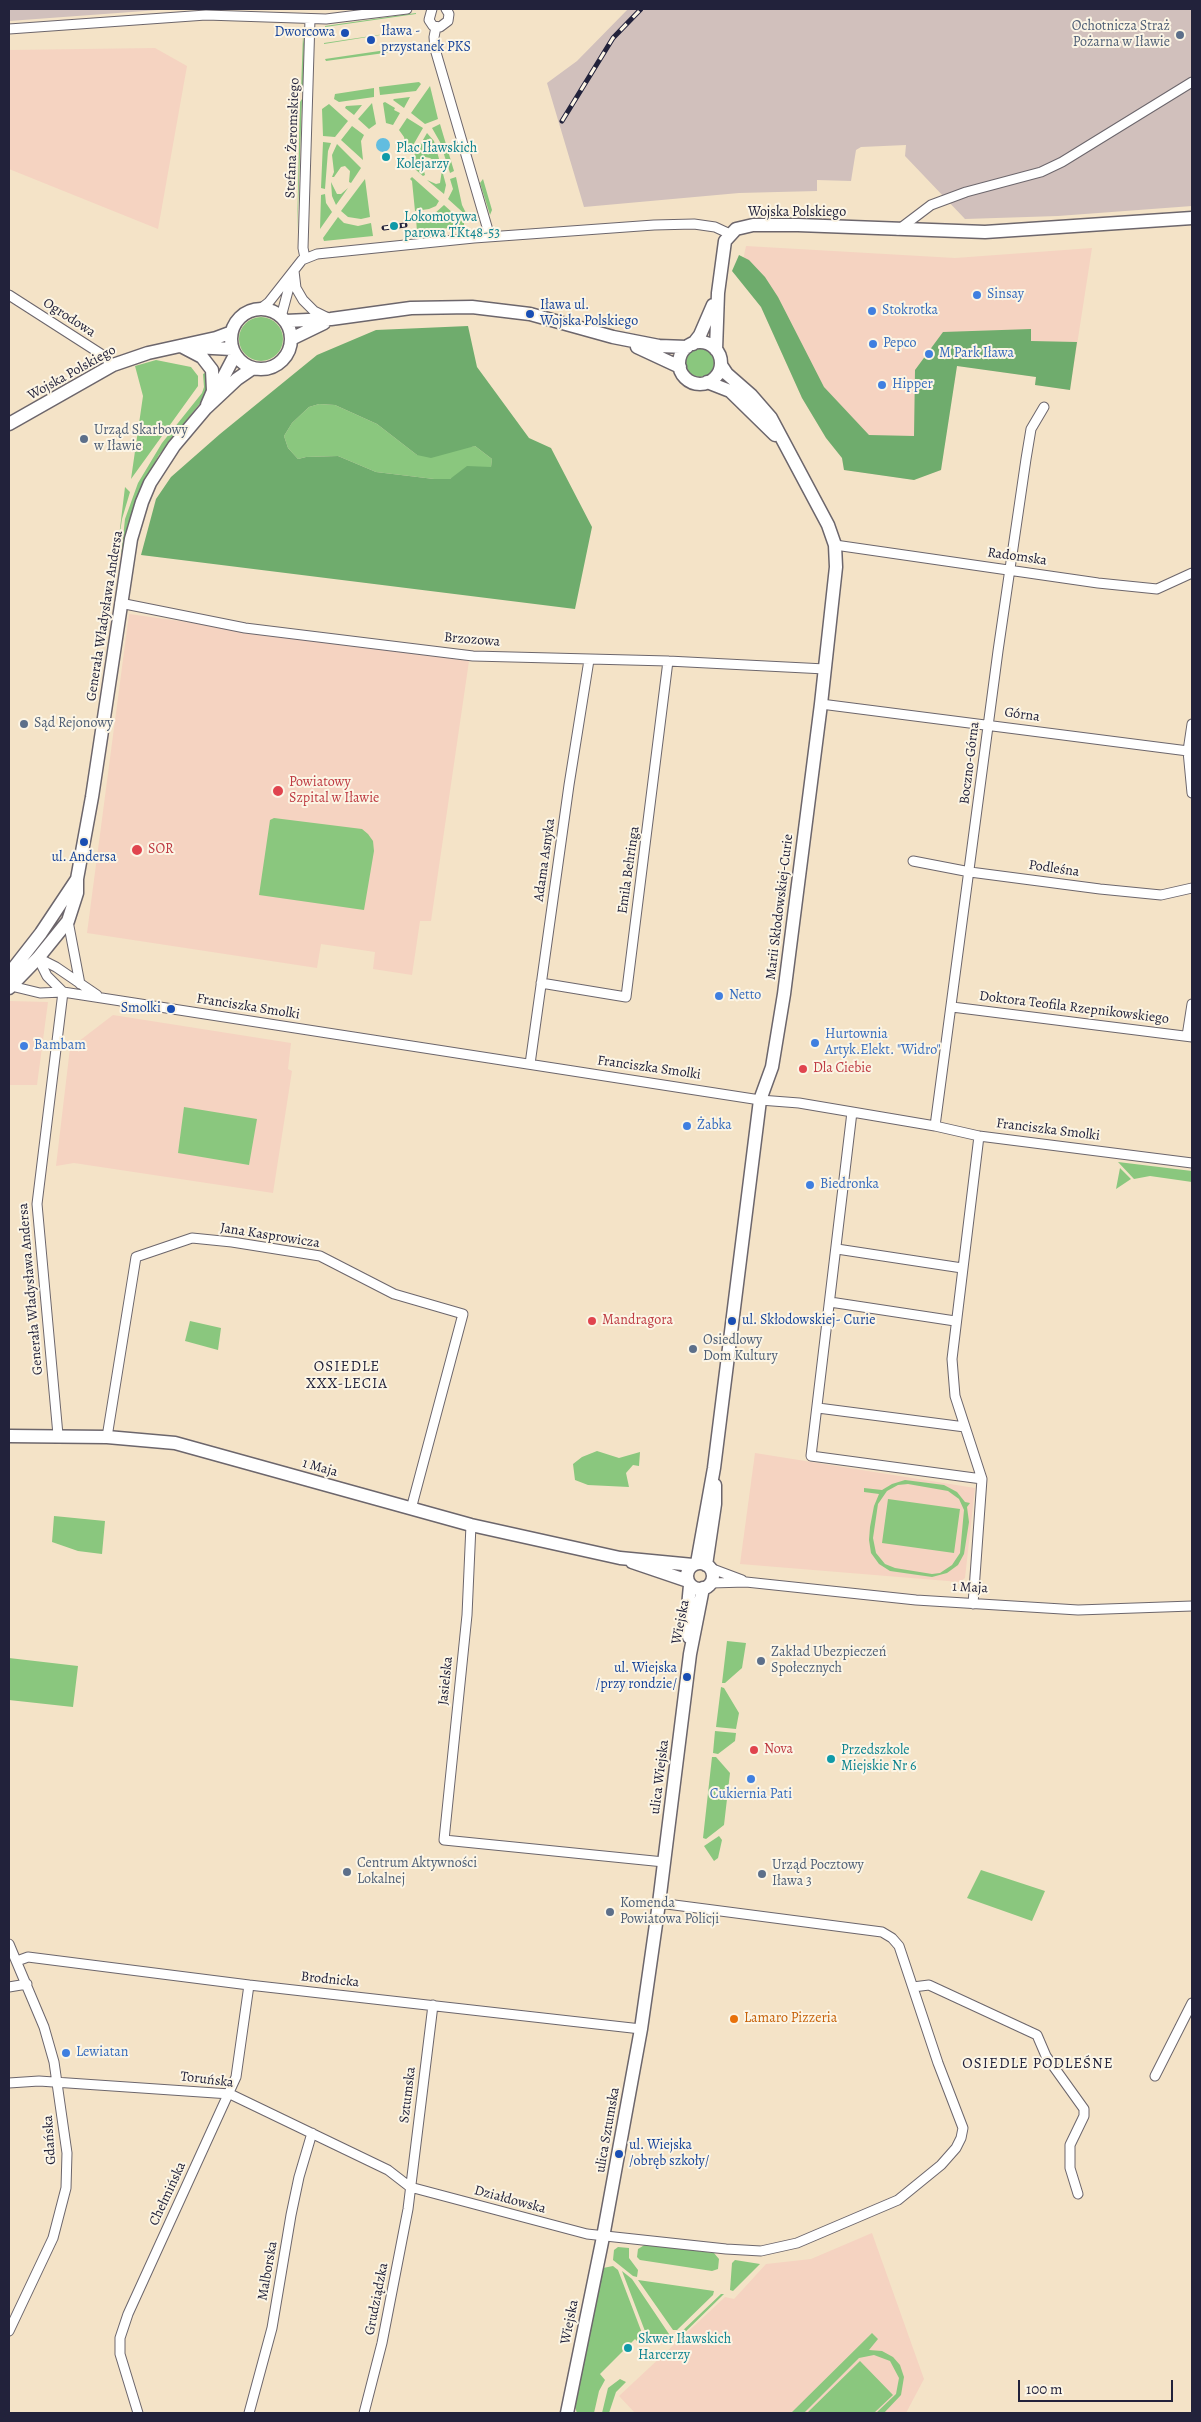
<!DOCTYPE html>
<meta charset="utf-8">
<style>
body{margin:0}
#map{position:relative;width:1201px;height:2422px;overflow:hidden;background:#f4e3c7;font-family:Alegreya,serif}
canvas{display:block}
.frame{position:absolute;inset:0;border:10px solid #22223b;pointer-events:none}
.scale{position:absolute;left:1018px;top:2380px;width:155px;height:22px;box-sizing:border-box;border:2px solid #22223b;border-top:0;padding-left:6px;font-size:15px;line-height:18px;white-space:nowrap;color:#22223b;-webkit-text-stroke:4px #fcf5e5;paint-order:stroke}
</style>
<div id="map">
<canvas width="1201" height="2422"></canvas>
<div class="frame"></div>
<div class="scale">100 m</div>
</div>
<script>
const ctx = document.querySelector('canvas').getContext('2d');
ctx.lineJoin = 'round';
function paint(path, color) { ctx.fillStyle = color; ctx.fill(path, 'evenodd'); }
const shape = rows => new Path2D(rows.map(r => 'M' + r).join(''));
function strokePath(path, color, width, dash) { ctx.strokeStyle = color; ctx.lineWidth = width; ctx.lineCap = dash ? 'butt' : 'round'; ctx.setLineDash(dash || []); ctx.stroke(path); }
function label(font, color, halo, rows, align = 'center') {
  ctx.font = font + ' Alegreya,serif'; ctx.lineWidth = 4; ctx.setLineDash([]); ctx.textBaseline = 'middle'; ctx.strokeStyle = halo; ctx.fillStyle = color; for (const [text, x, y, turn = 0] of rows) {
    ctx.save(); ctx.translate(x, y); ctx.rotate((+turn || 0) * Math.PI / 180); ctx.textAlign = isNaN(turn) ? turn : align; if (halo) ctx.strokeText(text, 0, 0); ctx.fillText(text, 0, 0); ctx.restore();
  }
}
const built = shape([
 [155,48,187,66,158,229,9,169,9,50],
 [746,246,955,258,1092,248,1070,390,1035,385,1036,377,957,366,941,470,914,480,844,470,842,458,826,438,802,398,761,307,739,279],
 [129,614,469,661,431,921,420,921,412,975,373,969,375,952,321,944,317,968,87,933],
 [9,1001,48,1002,37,1085,9,1085],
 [113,1015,291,1043,288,1069,292,1071,273,1193,74,1163,56,1166,70,1048],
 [755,1453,975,1488,965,1578,960,1582,740,1564],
 [872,2233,924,2379,906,2413,635,2413,619,2396,725,2297,734,2299,766,2264,811,2259]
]);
const industrial = shape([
 [9,9,172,9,9,21],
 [628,9,1192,9,1192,206,1058,216,965,219,905,156,906,145,861,147,856,150,851,181,817,180,817,191,739,193,584,207,547,83,577,61]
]);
const green = shape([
 [416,13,416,14,325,27,325,26],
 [418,29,324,44,324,43],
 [303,35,304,44,303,93,301,90],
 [420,45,421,48,326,61,325,59],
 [419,82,421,84,416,91,380,95,379,87],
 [430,86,438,119,425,124,411,113],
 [374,88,374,97,339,102,334,99,335,94],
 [410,97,404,108,393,100,394,99],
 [302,99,298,210,297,233,300,102],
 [385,102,395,108,394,110,400,113,393,125,386,123,383,103],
 [372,103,376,124,369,129,358,119],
 [329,104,348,121,335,137,323,136,322,109],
 [362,105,354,115,345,108,346,106],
 [407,118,423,128,408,154,404,137,399,130],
 [440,124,454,171,450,173,440,142,432,128],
 [352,126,364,135,361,141,363,160,341,140],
 [427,133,434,141,441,166,430,158,425,157,422,163,425,175,423,176,409,164],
 [323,142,331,143,328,151,325,189,321,188],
 [337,144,361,168,351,183,349,182,350,171,345,166,341,167,334,177,332,177,334,172,332,155],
 [442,170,446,185,444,194,427,180,436,184,440,183],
 [412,177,439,201,436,206,429,209,415,211,412,181,410,179],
 [456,177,462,205,468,217,448,199,453,189,450,179],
 [365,179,370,217,361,219,348,217,341,211],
 [483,179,492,210,490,215,480,183],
 [331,182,337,194,341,194,348,188,336,205,332,196],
 [325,194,326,203,332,212,320,229,321,195],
 [444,205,464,223,464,226,417,232,416,218,433,215],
 [338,217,344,223,358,226,371,223,373,236,324,241,323,238],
 '239 339a22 22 0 1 1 44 0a22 22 0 1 1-44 0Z',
 '686 363a14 14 0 1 1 28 0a14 14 0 1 1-28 0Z',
 [156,360,191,367,198,376,198,386,131,479,143,396,135,366],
 [207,372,209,385,205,397,159,455,142,486,128,524,121,556,125,519,138,483,162,443,202,393,204,387,203,374],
 [319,404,335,405,377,424,417,455,475,446,492,459,491,468,481,468,450,479,434,479,376,472,338,456,306,457,298,459,288,448,284,436,292,423,309,407],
 [125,487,130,492,122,519,117,553],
 [274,818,362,829,368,834,373,841,374,851,364,910,259,895,270,820],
 [184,1107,257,1119,249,1165,178,1153],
 [1118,1162,1192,1171,1192,1182,1150,1176,1134,1179],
 [1120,1168,1131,1179,1116,1189],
 [190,1321,221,1328,218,1350,185,1341],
 [597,1451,619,1458,640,1452,639,1466,633,1465,626,1473,629,1487,588,1485,575,1480,573,1464,582,1457],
 [905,1480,944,1485,957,1492,965,1502,970,1503,967,1507,969,1522,964,1554,958,1565,947,1573,932,1577,890,1571,879,1564,871,1553,869,1540,870,1527,874,1506,879,1494,864,1492,864,1488,882,1490,892,1484],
 [908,1484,948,1491,959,1499,964,1510,960,1553,952,1565,940,1573,932,1574,895,1568,885,1564,876,1553,873,1538,878,1504,887,1491,898,1485],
 [888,1499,960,1509,954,1553,882,1543],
 [54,1516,105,1521,102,1554,78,1551,52,1542],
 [727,1641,746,1643,742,1668,725,1683,722,1683],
 [9,1658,78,1666,73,1707,9,1700],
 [721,1687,724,1688,739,1713,736,1729,716,1727],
 [715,1731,736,1733,735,1741,718,1754,713,1753],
 [712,1757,716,1757,730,1773,724,1825,706,1839,703,1838],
 [719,1836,722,1840,718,1858,714,1861,704,1846],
 [981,1870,1045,1891,1032,1921,967,1898],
 [646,2244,714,2253,719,2259,718,2269,712,2271,640,2260,637,2257,638,2249],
 [618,2247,629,2248,629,2258,638,2270,637,2277,633,2276,613,2260,614,2250],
 [735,2260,760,2264,733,2291,730,2290,732,2263],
 [613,2266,618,2270,645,2341,641,2345,635,2339,600,2374,605,2380,599,2391,594,2413,577,2413,575,2407,603,2268],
 [622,2271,632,2279,671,2337,656,2335,648,2339],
 [638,2280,714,2291,713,2295,677,2330,673,2330],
 [721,2294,724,2294,679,2338,677,2336],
 [872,2333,878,2339,869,2350,882,2351,893,2357,900,2365,904,2377,901,2395,884,2413,876,2413,896,2394,899,2378,890,2361,874,2355,859,2358,804,2413,791,2413],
 [860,2361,893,2395,874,2413,807,2413],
 [620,2379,626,2382,616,2392,609,2413,602,2413,608,2388]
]);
const forest = shape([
 [739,255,749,260,765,277,778,297,824,387,869,435,914,436,915,370,943,332,1031,329,1031,341,1077,342,1070,390,1035,385,1036,377,957,366,941,470,914,480,844,470,842,458,826,438,802,398,761,307,732,271],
 [468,326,477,367,529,438,551,448,592,527,575,609,141,555,156,499,171,477,220,434,317,355,376,330],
 [319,404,335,405,377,424,417,455,431,458,475,446,492,459,491,467,467,466,450,479,434,479,376,472,338,456,306,457,298,459,288,448,284,436,292,423,309,407]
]);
const water = shape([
 '376 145a7 7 0 1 1 14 0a7 7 0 1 1-14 0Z'
]);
const street = shape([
 [432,9,429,20,433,26,440,27,448,21,449,14,446,9],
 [436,27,434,37,435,49,490,237],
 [9,29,206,15,326,19,407,9],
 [898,230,931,205,966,192,1041,172,1062,162,1192,82],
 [305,258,303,248,310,19],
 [294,271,296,288,303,300,314,311,328,318],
 [9,295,101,354,113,365],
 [260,309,269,302,302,260,317,254,474,238,654,225,694,224,715,227,730,234],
 [281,317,292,276],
 [835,545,1098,583,1157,589,1192,573],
 [120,603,245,628,473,656,668,661,825,669],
 [821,704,1188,751],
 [1192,724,1188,751,1192,793],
 [913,861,970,872,1100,889,1161,895,1192,888],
 [68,921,80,984],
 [38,958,56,967,97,995],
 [38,958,47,976,63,992],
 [541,983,626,997,668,661],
 [11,986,40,993,63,992,760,1100,799,1103,935,1126,979,1136,1192,1163],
 [952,1007,1192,1037],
 [1187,1036,1192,1004],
 [530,1064,569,785,589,660],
 [852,1112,811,1456,982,1479],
 [935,1126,998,651,1026,459,1031,429,1044,407],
 [837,1249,962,1268],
 [830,1302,955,1321],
 [818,1408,965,1427],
 [58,1435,37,1204,63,992],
 [107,1437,136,1257,192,1238,232,1242,320,1256,394,1294,463,1314,411,1509],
 [471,1525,467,1615,444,1840,664,1862],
 [710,1568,742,1580],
 [711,1583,746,1582,916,1600,1078,1610,1192,1606],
 [973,1604,982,1479,955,1396,952,1359,979,1136],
 [9,1944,44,2027,54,2062,67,2153,66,2188,53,2238,9,2331],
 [17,1961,28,1957,249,1985,641,2029],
 [9,1987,27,1984],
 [913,1987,929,1985,1037,2035,1046,2056,1084,2109,1084,2116,1070,2145,1070,2168,1078,2194],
 [1155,2076,1192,2003],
 [9,2083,39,2081,230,2094,388,2170,410,2187,587,2234,726,2249,761,2251,797,2243,898,2200,941,2165,956,2148,961,2138,963,2128,938,2063,899,1946,892,1938,882,1932,659,1903],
 [138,2413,120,2354,120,2338,128,2314,236,2077,249,1985],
 [249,2413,272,2328,291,2215,299,2177,312,2133],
 [364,2413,382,2343,408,2209,433,2005]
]);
const secondary = shape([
 '231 339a30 30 0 1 1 60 0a30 30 0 1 1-60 0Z',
 [285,321,331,319,411,308,472,307,530,314,613,337,659,346,687,347],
 [291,339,324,323],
 '679 363a21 21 0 1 1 42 0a21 21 0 1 1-42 0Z',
 [693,344,700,335,713,305],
 [181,346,202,357,212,370,213,391,207,405],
 [194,347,232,349],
 [637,347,680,367],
 [716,350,718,293,725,241,736,229,753,225,798,225,985,232,1192,218],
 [707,382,730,391,775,435],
 [214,395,235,355],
 [9,424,113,365,148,353,216,338,232,332],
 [9,974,41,933,77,879],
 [9,988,38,958,68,921,77,893,77,879,92,797,131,539,142,502,150,483,174,446,206,408,237,379,253,368],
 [9,1436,107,1437,175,1443,471,1525,620,1558,693,1565],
 [632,1562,688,1581],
 [697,1563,714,1468,760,1100,772,1067,784,994,821,704,836,567,835,545,828,525,771,418,751,395,727,374,721,365],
 '687 1576a13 13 0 1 1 26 0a13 13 0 1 1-26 0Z',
 [706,1565,715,1504,715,1485],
 [689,1637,687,1618,690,1585],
 [567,2413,603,2237,641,2029,659,1903,690,1654,703,1588]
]);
const rail = shape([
 [562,121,613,38,641,9],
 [384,228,405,225]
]);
const markers = [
 [345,33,5,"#1a4fb4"],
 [1180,35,5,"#5c6f8a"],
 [371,40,5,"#1a4fb4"],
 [386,157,5,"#0f9aa8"],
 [394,226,5,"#0f9aa8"],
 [977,295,5,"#3f7fe0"],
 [872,311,5,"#3f7fe0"],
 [530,314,5,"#1a4fb4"],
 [873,344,5,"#3f7fe0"],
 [929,354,5,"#3f7fe0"],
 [882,385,5,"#3f7fe0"],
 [84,439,5,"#5c6f8a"],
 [24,724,5,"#5c6f8a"],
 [278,791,6,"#e0444e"],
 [84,842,5,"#1a4fb4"],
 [137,850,6,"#e0444e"],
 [719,996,5,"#3f7fe0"],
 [171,1009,5,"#1a4fb4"],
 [815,1043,5,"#3f7fe0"],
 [24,1046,5,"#3f7fe0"],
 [803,1069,5,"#e0444e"],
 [687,1126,5,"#3f7fe0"],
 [810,1185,5,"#3f7fe0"],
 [592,1321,5,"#e0444e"],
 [732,1321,5,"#1a4fb4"],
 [693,1349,5,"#5c6f8a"],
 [761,1661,5,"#5c6f8a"],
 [687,1677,5,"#1a4fb4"],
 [754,1750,5,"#e0444e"],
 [831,1759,5,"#0f9aa8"],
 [751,1779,5,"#3f7fe0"],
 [347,1872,5,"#5c6f8a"],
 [762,1874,5,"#5c6f8a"],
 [610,1912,5,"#5c6f8a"],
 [734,2019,5,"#e8710a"],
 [66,2053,5,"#3f7fe0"],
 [619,2154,5,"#1a4fb4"],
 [628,2348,5,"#0f9aa8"]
];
const serviceNames = [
 ["Ochotnicza Straż",1170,27,"right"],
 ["Pożarna w Iławie",1170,43,"right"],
 ["Urząd Skarbowy",94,431],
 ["w Iławie",94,447],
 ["Sąd Rejonowy",34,724],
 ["Osiedlowy",703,1341],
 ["Dom Kultury",703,1357],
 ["Zakład Ubezpieczeń",771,1653],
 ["Społecznych",771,1669],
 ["Centrum Aktywności",357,1864],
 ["Lokalnej",357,1880],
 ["Urząd Pocztowy",772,1866],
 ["Iława 3",772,1882],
 ["Komenda",620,1904],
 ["Powiatowa Policji",620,1920]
];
const transitNames = [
 ["Iława -",381,32],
 ["przystanek PKS",381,48],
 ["Dworcowa",335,33,"right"],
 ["Iława ul.",540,306],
 ["Wojska Polskiego",540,322],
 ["ul. Andersa",84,858,"center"],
 ["Smolki",161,1009,"right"],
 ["ul. Skłodowskiej- Curie",742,1321],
 ["ul. Wiejska",677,1669,"right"],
 ["/przy rondzie/",677,1685,"right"],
 ["ul. Wiejska",629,2146],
 ["/obręb szkoły/",629,2162]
];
const streetNames = [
 ["Stefana Żeromskiego",293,138,-88],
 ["Wojska Polskiego",797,213],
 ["Ogrodowa",69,318,33],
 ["Wojska Polskiego",72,373,-29],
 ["Radomska",1017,557,8],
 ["Generała Władysława Andersa",105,616,-81],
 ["Brzozowa",472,640,5],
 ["Górna",1022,715,8],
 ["Boczno-Górna",970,763,-83],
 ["Adama Asnyka",545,860,-82],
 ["Podleśna",1054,869,8],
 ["Emila Behringa",629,870,-82],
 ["Marii Skłodowskiej-Curie",780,907,-83],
 ["Franciszka Smolki",248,1007,9],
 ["Doktora Teofila Rzepnikowskiego",1074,1008,7],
 ["Franciszka Smolki",649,1068,8],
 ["Franciszka Smolki",1048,1130,7],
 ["Jana Kasprowicza",270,1236,9],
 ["Generała Władysława Andersa",31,1289,-95],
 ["1 Maja",320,1468,16],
 ["1 Maja",970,1588,3],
 ["Wiejska",681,1622,-79],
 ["Jasielska",446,1681,-84],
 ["ulica Wiejska",660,1777,-83],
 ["Brodnicka",330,1980,6],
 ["Toruńska",207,2080,7],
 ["Sztumska",408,2095,-83],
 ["ulica Sztumska",608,2130,-80],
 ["Gdańska",50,2140,-94],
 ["Chełmińska",168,2194,-65],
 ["Działdowska",510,2200,15],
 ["Malborska",268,2271,-80],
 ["Grudziądzka",377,2299,-79],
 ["Wiejska",570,2322,-79]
];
const cultureNames = [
 ["Plac Iławskich",396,149],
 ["Kolejarzy",396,165],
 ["Lokomotywa",404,218],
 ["parowa TKt48-53",404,234],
 ["Przedszkole",841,1751],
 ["Miejskie Nr 6",841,1767],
 ["Skwer Iławskich",638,2340],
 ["Harcerzy",638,2356]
];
const shopNames = [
 ["Sinsay",987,295],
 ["Stokrotka",882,311],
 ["Pepco",883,344],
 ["M Park Iława",939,354],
 ["Hipper",892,385],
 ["Netto",729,996],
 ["Hurtownia",825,1035],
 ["Artyk.Elekt. \"Widro\"",825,1051],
 ["Bambam",34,1046],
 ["Żabka",697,1126],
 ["Biedronka",820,1185],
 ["Cukiernia Pati",751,1795,"center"],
 ["Lewiatan",76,2053]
];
const healthNames = [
 ["Powiatowy",289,783],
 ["Szpital w Iławie",289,799],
 ["SOR",148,850],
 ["Dla Ciebie",813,1069],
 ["Mandragora",602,1321],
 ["Nova",764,1750]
];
const foodNames = [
 ["Lamaro Pizzeria",744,2019]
];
const neighbourhoodNames = [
 ["OSIEDLE",347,1367],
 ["XXX-LECIA",347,1384],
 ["OSIEDLE PODLEŚNE",1038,2064]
];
paint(built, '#f5d3c1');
paint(industrial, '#d1c0bc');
paint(green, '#8ac77e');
paint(forest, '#6fac6d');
paint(water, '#62bde0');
strokePath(street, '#6c666c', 11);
strokePath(secondary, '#6c666c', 15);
strokePath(street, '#fff', 9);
strokePath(secondary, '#fff', 12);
strokePath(rail, '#22223b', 5);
strokePath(rail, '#fcf5e5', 3, [9]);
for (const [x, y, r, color] of markers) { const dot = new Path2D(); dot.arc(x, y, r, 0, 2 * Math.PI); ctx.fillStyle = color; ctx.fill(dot); strokePath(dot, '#fcf5e5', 2); }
label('14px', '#4e5e75', '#fcf5e5', serviceNames, 'left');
label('14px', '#164399', '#fcf5e5', transitNames, 'left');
label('14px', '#22223b', '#fcf5e5', streetNames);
label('14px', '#0d838f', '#fcf5e5', cultureNames, 'left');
label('14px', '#366cbe', '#fcf5e5', shopNames, 'left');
label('14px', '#be3a42', '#fcf5e5', healthNames, 'left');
label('14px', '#c56008', '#fcf5e5', foodNames, 'left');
ctx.letterSpacing = '1px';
label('15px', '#22223b', '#fcf5e5', neighbourhoodNames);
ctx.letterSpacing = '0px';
</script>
